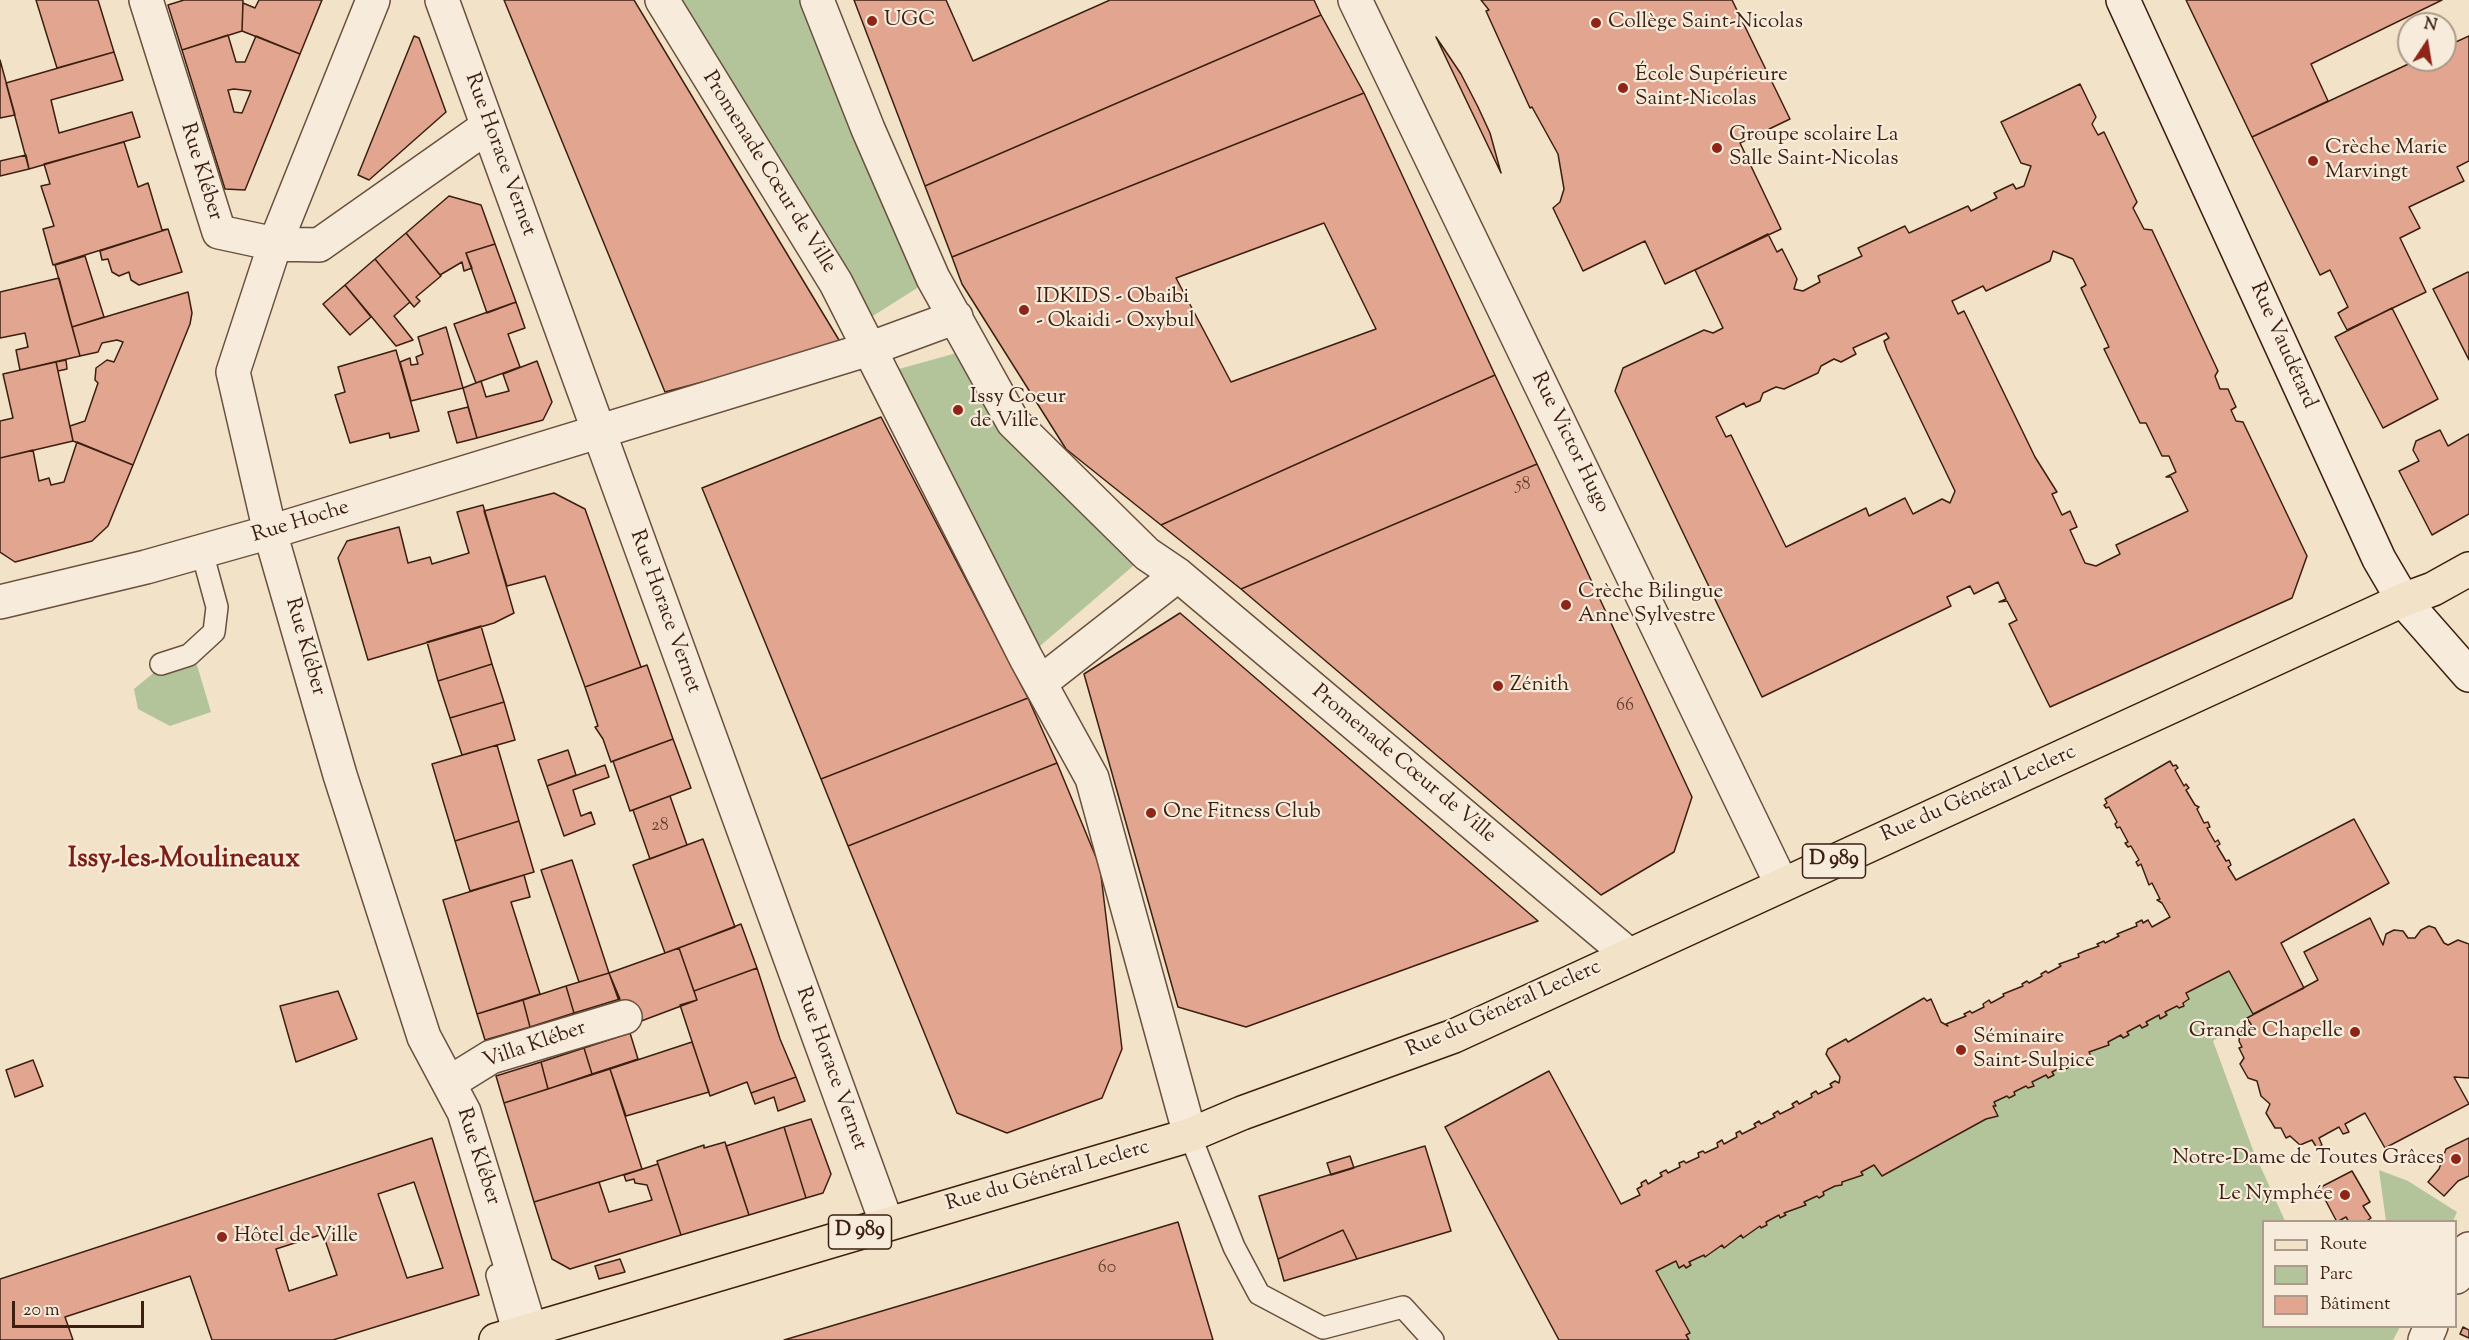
<!DOCTYPE html>
<meta charset="utf-8">
<style>
body{margin:0}
#map{position:relative;width:2469px;height:1340px;overflow:hidden;background:#f2e2c7;font-family:"Sorts Mill Goudy",serif}
canvas{display:block}
.legend{position:absolute;left:2262px;top:1220px;width:195px;height:108px;box-sizing:border-box;background:#f7ecdb;border:2px solid #ac9a8a;margin:0;padding:8px 10px;list-style:none;font-size:18px;color:#3c1f11}
.legend li{display:flex;align-items:center;gap:12px;height:30px}
.legend b{width:30px;border:2px solid #ac9a8a}
.north{position:absolute;left:2397px;top:12px;width:60px;height:60px;box-sizing:border-box;background:#f7ecdb;border:2px solid #ac9a8a;border-radius:50%;rotate:12deg;font-size:16px;font-weight:700;line-height:24px;text-align:center;color:#3c1f11}
.north::after{content:'';display:block;margin:auto;width:21px;height:27px;background:#8f2418;clip-path:polygon(50% 0,100% 100%,50% 72%,0 100%)}
.scale{position:absolute;left:12px;top:1301px;width:132px;height:27px;box-sizing:border-box;border:3px solid #3c1f11;border-top:0;padding-left:8px;font-size:18px;line-height:21px;white-space:nowrap;color:#3c1f11;-webkit-text-stroke:4px #f7ecdb;paint-order:stroke}
</style>
<div id="map">
<canvas width="2469" height="1340"></canvas>
<ul class="legend">
<li><b style="height:8px;background:#f2e2c7"></b>Route</li>
<li><b style="height:16px;background:#b4c49a"></b>Parc</li>
<li><b style="height:16px;background:#e2a690"></b>Bâtiment</li>
</ul>
<div class="north">N</div>
<div class="scale">20 m</div>
</div>
<script>
const ctx = document.querySelector('canvas').getContext('2d');
ctx.lineJoin = 'round';
function paint(path, color) { ctx.fillStyle = color; ctx.fill(path, 'evenodd'); }
const shape = rows => new Path2D(rows.map(r => 'M' + r).join(''));
function strokePath(path, color, width, dash) { ctx.strokeStyle = color; ctx.lineWidth = width; ctx.lineCap = dash ? 'butt' : 'round'; ctx.setLineDash(dash || []); ctx.stroke(path); }
function label(font, color, halo, rows, align = 'center') {
  ctx.font = font + ' "Sorts Mill Goudy",serif'; ctx.lineWidth = 4.5; ctx.setLineDash([]); ctx.textBaseline = 'middle'; ctx.strokeStyle = halo; ctx.fillStyle = color; for (const [text, x, y, turn = 0] of rows) {
    ctx.save(); ctx.translate(x, y); ctx.rotate((+turn || 0) * Math.PI / 180); ctx.textAlign = isNaN(turn) ? turn : align; if (halo) ctx.strokeText(text, 0, 0); ctx.fillText(text, 0, 0); ctx.restore();
  }
}
const green = shape([
 [662,0,817,0,933,278,857,326],
 [971,349,1147,554,1026,658,881,374],
 [196,662,211,712,170,726,138,709,134,689,157,670],
 [2229,971,2253,1014,2213,1041,2253,1150,2285,1221,2264,1222,2264,1326,2400,1327,2393,1340,1689,1340,1686,1335,1689,1333,1656,1271,1676,1261,1679,1268,1684,1265,1686,1268,1689,1262,1704,1255,1705,1257,1722,1245,1724,1248,1741,1235,1743,1238,1760,1226,1762,1228,1767,1225,1766,1222,1779,1215,1780,1218,1785,1216,1784,1213,1805,1205,1804,1202,1835,1186,1842,1186,1842,1182,1862,1175,1861,1172,1874,1165,1883,1176,1986,1119,1997,1116,1993,1106,1996,1105,1994,1102,2007,1096,2009,1098,2015,1095,2014,1092,2026,1086,2028,1088,2033,1086,2032,1082,2046,1075,2048,1078,2054,1075,2052,1072,2072,1065,2070,1062,2083,1056,2085,1058,2090,1056,2089,1052,2109,1046,2108,1042,2121,1035,2123,1038,2129,1036,2127,1032,2140,1025,2142,1028,2147,1025,2146,1022,2159,1015,2160,1018,2165,1012,2177,1006,2179,1008,2184,1006,2183,1003,2189,999,2186,993],
 [2379,1170,2408,1181,2457,1212,2453,1221,2386,1221]
]);
const building = shape([
 [36,0,98,0,114,52,57,68,36,0],
 [184,0,243,0,242,31,182,50,168,5,184,0],
 [259,0,322,0,300,54,242,31,243,3,255,8,259,0],
 [504,0,634,0,842,345,665,392,504,0],
 [854,0,946,0,973,61,1110,0,1314,0,1321,15,925,186,854,0],
 [1732,0,1790,119,1740,143,1781,229,1665,284,1645,241,1583,271,1553,208,1560,202,1564,189,1558,154,1532,107,1530,108,1486,11,1489,10,1481,0,1732,0],
 [2186,0,2442,0,2311,64,2328,101,2252,137,2186,0],
 [1321,15,1364,93,952,257,925,186,1321,15],
 [228,35,236,62,245,62,256,36,300,54,245,190,225,189,182,50,228,35],
 [234,89,251,91,242,113,234,112,228,90,234,89],
 [414,36,419,38,446,112,369,180,358,175,414,36],
 [2469,36,2469,161,2457,167,2464,181,2409,207,2420,228,2400,238,2426,292,2347,330,2338,313,2348,307,2330,270,2320,275,2252,137,2417,60,2445,60,2445,47,2469,36],
 [1436,37,1461,74,1478,107,1490,133,1501,173,1436,37],
 [114,52,123,80,51,100,59,133,132,112,140,137,29,169,6,83,114,52],
 [0,60,15,115,0,118,0,60],
 [2080,84,2096,117,2092,124,2098,135,2104,132,2137,202,2133,208,2144,229,2152,230,2218,371,2215,376,2220,389,2228,389,2236,407,2231,410,2236,421,2243,422,2307,556,2292,598,2050,707,2009,624,2017,620,2007,601,1999,602,2006,599,1998,582,1974,594,1970,586,1947,597,1951,606,1762,697,1615,391,1623,368,1704,330,1713,333,1723,328,1695,270,1768,234,1777,252,1782,249,1797,279,1794,289,1803,291,1820,282,1818,276,1862,256,1858,248,1905,226,1909,233,1968,206,1971,211,1997,198,1994,193,2013,184,2016,189,2024,186,2031,166,2021,163,2001,122,2080,84],
 [2053,251,2073,259,2086,285,2081,288,2109,347,2104,349,2140,423,2146,423,2162,456,2169,456,2176,472,2166,477,2171,477,2188,511,2116,545,2120,554,2096,566,2085,563,2070,530,2077,527,2070,511,2062,515,2052,494,2057,492,2035,457,1964,311,1958,314,1952,301,1983,286,1986,291,2050,261,2053,251],
 [1886,333,1889,338,1884,341,1887,350,1955,491,1950,503,1942,499,1913,514,1905,498,1869,516,1866,508,1786,547,1731,435,1726,437,1716,417,1744,403,1746,407,1760,401,1763,393,1776,387,1784,389,1818,373,1821,366,1834,359,1841,362,1856,354,1853,348,1886,333],
 [1364,93,1495,375,1161,525,1066,449,962,284,952,257,1364,93],
 [1324,223,1376,329,1231,382,1176,278,1324,223],
 [124,142,138,187,148,183,162,230,168,229,53,265,43,229,54,226,41,186,50,184,44,164,124,142],
 [26,155,29,169,0,176,0,161,26,155],
 [449,196,481,205,495,244,466,253,472,268,464,271,462,262,440,275,406,233,449,196],
 [168,229,182,272,139,285,131,280,129,272,119,276,112,272,108,259,102,260,100,251,168,229],
 [406,233,441,276,416,297,420,301,414,307,375,259,406,233],
 [495,244,516,302,487,313,466,253,495,244],
 [85,256,104,317,72,327,55,265,85,256],
 [375,259,410,302,394,316,413,340,396,346,345,285,375,259],
 [2468,272,2469,273,2469,360,2433,289,2468,272],
 [59,278,80,356,20,370,16,350,28,347,25,333,0,338,0,292,59,278],
 [345,285,371,317,350,335,323,304,345,285],
 [188,292,192,313,190,324,133,465,73,441,70,426,85,421,98,383,95,380,96,368,107,360,114,362,123,342,117,340,102,343,98,352,80,356,72,327,188,292],
 [516,302,525,328,508,334,520,367,476,383,454,324,516,302],
 [2392,308,2438,399,2383,428,2335,337,2392,308],
 [446,327,463,388,411,401,400,362,410,358,411,365,418,364,416,357,423,354,418,337,446,327],
 [396,350,419,431,390,438,389,433,350,443,335,395,345,392,338,367,396,350],
 [66,360,67,369,58,371,56,362,66,360],
 [537,361,552,402,543,420,477,438,463,388,481,381,486,397,509,391,503,374,537,361],
 [56,362,73,441,0,458,0,421,13,418,3,374,56,362],
 [1495,375,1537,464,1241,589,1161,525,1495,375],
 [468,407,477,438,457,443,448,412,468,407],
 [881,417,1028,698,821,779,702,488,881,417],
 [2440,430,2448,446,2469,434,2469,514,2432,535,2399,471,2419,461,2413,450,2416,441,2440,430],
 [77,442,133,465,108,526,92,541,15,562,0,552,0,458,33,450,39,481,49,478,51,485,64,482,77,442],
 [1537,464,1692,797,1674,852,1601,895,1241,589,1537,464],
 [554,493,585,509,641,667,585,687,545,576,507,586,484,511,554,493],
 [483,505,514,613,494,623,368,660,338,558,347,541,399,527,408,563,430,557,432,564,469,553,457,512,483,505],
 [1180,613,1538,921,1246,1027,1178,1007,1084,674,1180,613],
 [481,626,492,664,438,681,427,642,481,626],
 [492,664,504,702,450,718,438,681,492,664],
 [647,665,673,739,611,762,603,739,595,727,598,726,585,687,647,665],
 [1028,698,1057,763,848,846,821,779,1028,698],
 [504,702,515,740,462,755,450,718,504,702],
 [673,739,691,788,630,811,613,761,673,739],
 [497,745,519,821,455,841,432,764,497,745],
 [568,750,576,775,547,786,538,760,568,750],
 [2170,761,2173,766,2176,765,2178,768,2175,770,2184,786,2186,784,2189,788,2186,790,2195,805,2199,807,2197,809,2204,823,2208,822,2210,827,2207,828,2215,842,2218,840,2220,844,2217,846,2226,861,2229,860,2231,865,2228,867,2236,880,2354,819,2389,883,2281,943,2304,988,2253,1014,2229,971,2186,993,2189,999,2183,1003,2184,1006,2179,1008,2177,1006,2165,1012,2167,1015,2160,1019,2159,1015,2146,1022,2148,1025,2142,1028,2140,1025,2127,1032,2129,1035,2123,1038,2121,1035,2108,1042,2109,1045,2089,1052,2091,1056,2085,1058,2083,1056,2070,1062,2072,1065,2066,1069,2064,1066,2052,1072,2054,1075,2048,1078,2046,1075,2032,1082,2034,1086,2028,1088,2026,1086,2014,1092,2015,1095,2009,1098,2007,1096,1994,1102,1996,1106,1993,1106,1998,1116,1986,1119,1882,1176,1874,1165,1861,1172,1863,1175,1842,1182,1842,1185,1835,1186,1823,1192,1824,1195,1819,1198,1817,1196,1804,1202,1806,1205,1784,1213,1786,1215,1780,1218,1779,1215,1766,1222,1767,1225,1761,1228,1760,1226,1743,1238,1741,1235,1724,1248,1722,1245,1705,1257,1704,1255,1689,1262,1691,1265,1686,1268,1684,1265,1679,1268,1676,1261,1656,1271,1690,1333,1686,1335,1689,1340,1559,1340,1445,1127,1549,1071,1621,1204,1640,1195,1637,1189,1642,1186,1641,1183,1646,1180,1648,1184,1662,1176,1660,1173,1666,1170,1668,1173,1680,1167,1679,1163,1684,1161,1686,1163,1699,1157,1698,1153,1703,1151,1705,1153,1718,1147,1717,1143,1722,1140,1724,1144,1737,1137,1736,1133,1740,1131,1742,1134,1756,1127,1754,1124,1759,1121,1761,1124,1775,1117,1773,1114,1778,1111,1780,1114,1794,1107,1792,1104,1797,1101,1799,1104,1812,1097,1811,1094,1816,1091,1818,1094,1832,1087,1830,1084,1835,1081,1839,1083,1840,1077,1826,1054,1828,1049,1846,1039,1848,1042,1924,998,1927,1001,1931,999,1941,1022,1948,1026,1946,1024,1966,1016,1964,1014,1970,1011,1972,1013,1984,1007,1983,1004,1989,1000,1991,1003,2004,996,2003,994,2023,986,2022,984,2027,981,2029,983,2042,976,2041,974,2046,971,2048,973,2061,966,2059,964,2079,957,2078,954,2085,951,2099,946,2097,944,2104,941,2105,943,2119,936,2117,934,2137,926,2136,923,2142,920,2143,923,2148,920,2152,927,2170,917,2162,903,2157,900,2160,899,2152,883,2149,885,2141,864,2138,866,2136,862,2139,860,2131,846,2128,847,2125,843,2128,842,2120,827,2117,828,2115,824,2117,822,2109,807,2106,808,2104,805,2107,803,2105,799,2170,761],
 [1057,763,1100,867,1122,1049,1102,1098,1007,1133,957,1113,848,846,1057,763],
 [605,765,609,777,573,790,581,816,591,812,595,824,564,836,547,786,605,765],
 [670,796,687,845,650,859,633,810,670,796],
 [519,821,534,872,470,891,455,841,519,821],
 [703,839,735,927,665,953,633,865,703,839],
 [572,860,609,973,579,982,541,870,572,860],
 [524,875,530,897,511,902,540,994,477,1014,443,900,524,875],
 [2370,918,2383,945,2386,934,2394,930,2403,931,2408,938,2415,938,2421,930,2429,926,2435,928,2444,943,2448,945,2458,940,2469,944,2469,1078,2454,1077,2469,1104,2385,1148,2365,1113,2345,1124,2349,1132,2343,1134,2339,1127,2319,1138,2322,1145,2317,1148,2312,1140,2300,1145,2290,1136,2286,1138,2281,1128,2275,1128,2266,1113,2270,1104,2261,1096,2257,1081,2248,1078,2240,1064,2244,1058,2239,1048,2242,1047,2239,1041,2240,1033,2245,1027,2252,1026,2247,1018,2318,980,2304,952,2370,918],
 [741,924,757,968,694,991,679,948,741,924],
 [679,948,697,1000,628,1026,609,973,679,948],
 [757,968,780,1039,796,1077,751,1093,747,1082,710,1096,680,1005,697,1000,694,991,757,968],
 [609,973,620,999,574,1013,566,986,609,973],
 [566,986,574,1013,530,1027,523,1000,566,986],
 [338,991,357,1039,296,1062,280,1006,338,991],
 [523,1000,530,1027,485,1040,477,1014,523,1000],
 [630,1033,638,1059,592,1074,584,1048,630,1033],
 [692,1042,709,1092,626,1116,610,1069,692,1042],
 [584,1048,592,1074,548,1089,541,1062,584,1048],
 [33,1060,43,1086,15,1097,6,1070,33,1060],
 [541,1062,548,1089,504,1103,496,1076,541,1062],
 [610,1069,642,1169,534,1202,504,1103,610,1069],
 [796,1077,805,1101,778,1111,774,1097,755,1104,751,1093,796,1077],
 [811,1119,831,1174,823,1193,806,1198,784,1127,811,1119],
 [784,1127,806,1198,749,1215,726,1146,784,1127],
 [432,1138,479,1295,333,1340,212,1340,190,1276,65,1317,73,1340,0,1340,0,1279,432,1138],
 [414,1182,443,1268,407,1278,378,1194,414,1182],
 [323,1234,337,1275,289,1291,276,1249,323,1234],
 [2469,1138,2469,1176,2458,1181,2444,1196,2428,1182,2439,1169,2446,1149,2469,1138],
 [725,1142,749,1215,681,1235,657,1161,704,1145,704,1148,725,1142],
 [1425,1146,1451,1231,1357,1259,1343,1230,1278,1259,1259,1196,1425,1146],
 [1350,1156,1354,1168,1331,1175,1327,1163,1350,1156],
 [658,1164,681,1235,570,1269,552,1259,534,1202,599,1182,609,1212,652,1200,647,1185,635,1183,634,1179,626,1181,624,1175,658,1164],
 [2352,1171,2370,1202,2363,1206,2371,1218,2365,1222,2349,1222,2346,1217,2337,1222,2319,1188,2352,1171],
 [1178,1222,1213,1340,784,1340,963,1287,1178,1222],
 [1343,1230,1357,1259,1284,1281,1278,1259,1343,1230],
 [620,1259,625,1272,599,1279,595,1266,620,1259],
 [2463,1327,2469,1330,2469,1338,2460,1334,2463,1327]
]);
const lane = shape([
 [161,664,189,655,214,632,217,607,202,552],
 [1190,1135,1234,1247,1259,1294,1323,1328,1403,1307,1433,1340],
 [497,1275,514,1335]
]);
const street = shape([
 [146,0,219,232,275,244,319,245,488,126],
 [373,0,275,244,233,372,270,532,340,775,424,1037,464,1112,530,1329],
 [442,0,887,1224],
 [662,0,836,283,1026,658,1092,778,1190,1135],
 [817,0,868,129,933,278,1013,422,1147,554,1178,575,1629,955],
 [1355,0,1782,885],
 [0,602,146,567,270,532,869,349,956,317],
 [1040,683,1178,575],
 [449,1083,491,1057,625,1017],
 [2456,1277,2469,1249],
 [2425,1340,2431,1326]
]);
const secondary = shape([
 [2123,0,2379,559,2403,600,2469,675]
]);
const primary = shape([
 [496,1340,1190,1135,1242,1113,1454,1036,2403,600,2433,589,2469,569]
]);
const markers = [
 [872,21,6,"#8f2418"],
 [1596,23,6,"#8f2418"],
 [1623,88,6,"#8f2418"],
 [1717,148,6,"#8f2418"],
 [2313,161,6,"#8f2418"],
 [1024,310,6,"#8f2418"],
 [958,410,6,"#8f2418"],
 [1566,605,6,"#8f2418"],
 [1498,686,6,"#8f2418"],
 [1151,813,6,"#8f2418"],
 [2355,1032,6,"#8f2418"],
 [1961,1050,6,"#8f2418"],
 [2456,1159,6,"#8f2418"],
 [2345,1195,6,"#8f2418"],
 [222,1237,6,"#8f2418"]
];
const numberNames = [
 ["58",1523,486],
 ["66",1625,707],
 ["28",660,827],
 ["60",1107,1269]
];
const shields = [
 [1834,861,63],
 [860,1232,63]
];
const shieldNames = [
 ["D 989",1834,861],
 ["D 989",860,1232]
];
const poiNames = [
 ["UGC",884,21],
 ["Collège Saint-Nicolas",1608,23],
 ["École Supérieure",1635,76],
 ["Saint-Nicolas",1635,100],
 ["Groupe scolaire La",1729,136],
 ["Salle Saint-Nicolas",1729,160],
 ["Crèche Marie",2325,149],
 ["Marvingt",2325,173],
 ["IDKIDS - Obaibi",1036,298],
 ["- Okaidi - Oxybul",1036,322],
 ["Issy Coeur",970,398],
 ["de Ville",970,422],
 ["Crèche Bilingue",1578,593],
 ["Anne Sylvestre",1578,617],
 ["Zénith",1510,686],
 ["One Fitness Club",1163,813],
 ["Grande Chapelle",2343,1032,"right"],
 ["Séminaire",1973,1038],
 ["Saint-Sulpice",1973,1062],
 ["Notre-Dame de Toutes Grâces",2444,1159,"right"],
 ["Le Nymphée",2333,1195,"right"],
 ["Hôtel de Ville",234,1237]
];
const streetNames = [
 ["Rue Horace Vernet",499,155,70],
 ["Rue Kléber",200,172,73],
 ["Promenade Cœur de Ville",768,173,58],
 ["Rue Vaudétard",2282,346,66],
 ["Rue Victor Hugo",1569,443,64],
 ["Rue Hoche",301,523,-17],
 ["Rue Horace Vernet",664,612,70],
 ["Rue Kléber",304,647,74],
 ["Promenade Cœur de Ville",1403,765,40],
 ["Rue du Général Leclerc",1979,795,-24],
 ["Rue du Général Leclerc",1504,1010,-24],
 ["Villa Kléber",535,1046,-19],
 ["Rue Horace Vernet",830,1069,70],
 ["Rue Kléber",477,1157,72],
 ["Rue du Général Leclerc",1048,1177,-16]
];
const districtNames = [
 ["Issy-les-Moulineaux",184,861]
];
paint(green, '#b4c49a');
paint(building, '#e2a690');
strokePath(building, '#3c1f11', 1.5);
strokePath(lane, '#6a503e', 24);
strokePath(street, '#6a503e', 36);
strokePath(secondary, '#3c1f11', 36);
strokePath(primary, '#3c1f11', 36);
strokePath(lane, '#f7ecdb', 21);
strokePath(street, '#f7ecdb', 33);
strokePath(secondary, '#f7ecdb', 33);
strokePath(primary, '#f2e2c7', 33);
for (const [x, y, r, color] of markers) { const dot = new Path2D(); dot.arc(x, y, r, 0, 2 * Math.PI); ctx.fillStyle = color; ctx.fill(dot); strokePath(dot, '#f7ecdb', 2); }
label('18px', '#664131', null, numberNames);
for (const [x, y, w] of shields) { const box = new Path2D(); box.roundRect(x - w / 2, y - 17, w, 34, 4.5); ctx.fillStyle = '#f7ecdb'; ctx.fill(box); strokePath(box, '#3c1f11', 1.5); }
label('bold 20px', '#3c1f11', null, shieldNames);
label('21px', '#3c1f11', '#f7ecdb', poiNames, 'left');
label('21px', '#3c1f11', '#f7ecdb', streetNames);
label('bold 27px', '#7a1f14', '#f7ecdb', districtNames);
</script>
